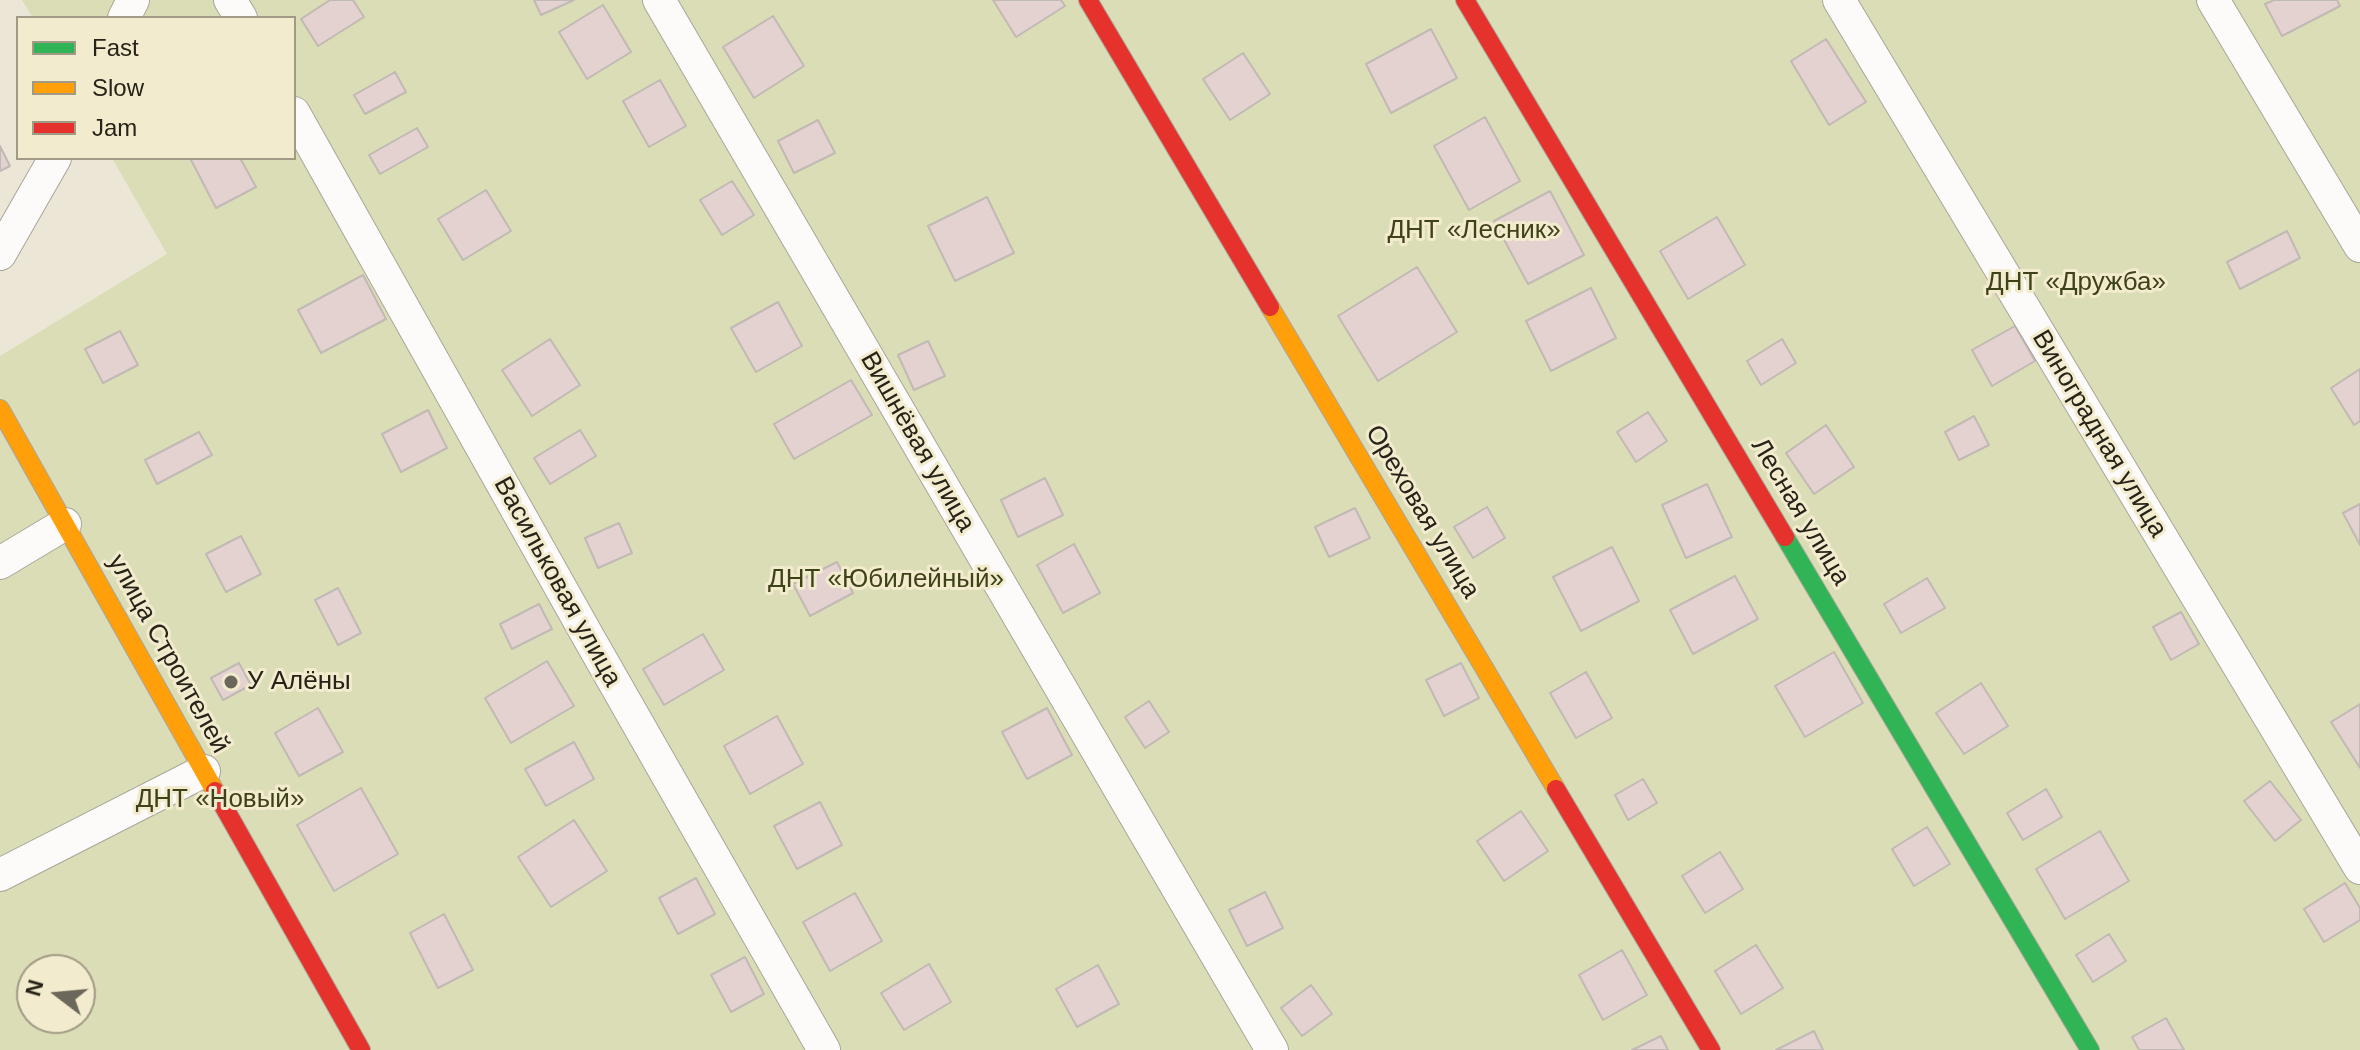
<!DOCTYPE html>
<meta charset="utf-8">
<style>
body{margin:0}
#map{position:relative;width:2360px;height:1050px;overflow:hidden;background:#ebe6d6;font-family:Helvetica,sans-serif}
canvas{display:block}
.legend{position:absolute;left:16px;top:16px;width:280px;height:144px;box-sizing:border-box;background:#f3ebce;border:2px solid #a19b85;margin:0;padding:10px 14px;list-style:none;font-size:24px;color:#262318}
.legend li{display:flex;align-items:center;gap:16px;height:40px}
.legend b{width:40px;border:2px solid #a19b85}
.north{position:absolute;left:16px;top:954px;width:80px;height:80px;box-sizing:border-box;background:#f3ebce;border:2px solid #a19b85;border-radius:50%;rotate:286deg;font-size:22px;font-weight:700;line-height:32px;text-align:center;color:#262318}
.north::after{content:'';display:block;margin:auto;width:28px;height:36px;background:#6b675a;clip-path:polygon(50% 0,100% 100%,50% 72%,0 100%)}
</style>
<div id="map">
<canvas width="2360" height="1050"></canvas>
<ul class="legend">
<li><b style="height:10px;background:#30b455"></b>Fast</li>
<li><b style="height:10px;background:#ff9f0a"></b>Slow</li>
<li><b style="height:10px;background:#e5322d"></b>Jam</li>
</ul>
<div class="north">N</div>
</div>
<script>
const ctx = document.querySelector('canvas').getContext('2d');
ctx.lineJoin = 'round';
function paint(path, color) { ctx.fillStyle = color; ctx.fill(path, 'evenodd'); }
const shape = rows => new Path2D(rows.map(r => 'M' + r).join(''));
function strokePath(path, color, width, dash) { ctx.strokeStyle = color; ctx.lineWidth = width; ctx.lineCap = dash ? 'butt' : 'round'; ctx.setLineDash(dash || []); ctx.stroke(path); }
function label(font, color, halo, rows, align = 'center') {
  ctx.font = font + ' Helvetica,sans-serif'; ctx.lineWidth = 6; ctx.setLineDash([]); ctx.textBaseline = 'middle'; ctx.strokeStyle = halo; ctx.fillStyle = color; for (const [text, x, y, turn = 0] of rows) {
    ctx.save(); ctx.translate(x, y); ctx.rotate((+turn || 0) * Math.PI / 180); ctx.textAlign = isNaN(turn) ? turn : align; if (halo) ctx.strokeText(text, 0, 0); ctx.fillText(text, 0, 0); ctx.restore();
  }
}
const green = shape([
 [22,0,2360,0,2360,1050,0,1050,0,356,167,254,112,158,294,158,294,18,33,18],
 [32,970,80,970,80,1018,32,1018]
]);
const building = shape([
 [330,0,353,0,364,17,318,46,301,19,330,0],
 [534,0,574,0,541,15,534,0],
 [993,0,1061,0,1065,6,1016,37,993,0],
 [2274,0,2337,0,2340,6,2282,36,2265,4,2274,0],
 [603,5,631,52,587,79,559,32,603,5],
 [773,16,804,66,754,98,723,47,773,16],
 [1431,29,1457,78,1391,113,1366,64,1431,29],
 [1826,39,1866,102,1829,125,1791,61,1826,39],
 [1243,53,1270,94,1230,120,1203,79,1243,53],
 [395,72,406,92,365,114,354,95,395,72],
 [660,80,686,126,649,147,623,101,660,80],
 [1485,117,1520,181,1469,210,1434,146,1485,117],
 [818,120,835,153,794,173,778,141,818,120],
 [417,128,428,147,380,174,369,155,417,128],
 [0,146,10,166,0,171,0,146],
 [190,158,240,158,256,187,216,208,190,158],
 [732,181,754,215,722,235,700,200,732,181],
 [486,190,511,231,463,260,438,219,486,190],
 [1550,191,1584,255,1528,284,1494,221,1550,191],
 [987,197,1014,253,955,281,928,226,987,197],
 [1717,217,1745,265,1688,299,1660,251,1717,217],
 [2287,231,2300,258,2240,289,2227,262,2287,231],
 [1417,267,1457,332,1378,381,1338,316,1417,267],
 [363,275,386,319,321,353,298,310,363,275],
 [1591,288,1616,338,1551,371,1526,321,1591,288],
 [778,302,802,346,756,372,731,328,778,302],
 [2015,326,2035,361,1992,386,1972,350,2015,326],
 [120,331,138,365,103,383,85,349,120,331],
 [550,339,580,385,532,416,502,370,550,339],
 [1782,339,1796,363,1761,385,1747,361,1782,339],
 [928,341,945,376,914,390,898,355,928,341],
 [2360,369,2360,421,2354,425,2331,388,2360,369],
 [851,380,872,415,794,459,774,424,851,380],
 [428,410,447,448,401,472,382,434,428,410],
 [1648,412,1667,441,1636,462,1617,432,1648,412],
 [1974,416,1989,445,1959,460,1945,432,1974,416],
 [1826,425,1854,467,1814,494,1786,453,1826,425],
 [580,430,596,456,550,484,534,458,580,430],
 [199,432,212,455,157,484,145,460,199,432],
 [1045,478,1063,515,1018,537,1001,500,1045,478],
 [1707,484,1732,537,1686,558,1662,505,1707,484],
 [2360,504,2360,545,2343,513,2360,504],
 [1487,507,1505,538,1473,558,1454,527,1487,507],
 [1355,508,1370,538,1329,557,1315,527,1355,508],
 [619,523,632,553,598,568,585,538,619,523],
 [241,536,261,574,226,592,206,554,241,536],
 [1074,544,1100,593,1063,613,1037,565,1074,544],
 [1612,547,1639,601,1581,631,1553,577,1612,547],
 [837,562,853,593,810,616,793,584,837,562],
 [1735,576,1758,619,1693,654,1670,610,1735,576],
 [1927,578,1945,608,1901,633,1884,604,1927,578],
 [338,588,361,633,338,645,315,600,338,588],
 [539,604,552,629,512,649,500,624,539,604],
 [2181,612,2199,644,2171,660,2153,627,2181,612],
 [703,634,724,670,664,705,643,669,703,634],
 [1834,652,1863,703,1805,737,1775,686,1834,652],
 [547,661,574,706,511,743,485,698,547,661],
 [239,663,251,685,223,700,211,678,239,663],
 [1461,663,1479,698,1444,716,1426,680,1461,663],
 [1586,672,1612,718,1576,738,1550,693,1586,672],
 [1981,683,2008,726,1964,754,1936,713,1981,683],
 [1149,701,1169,732,1145,748,1125,717,1149,701],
 [2360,704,2360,768,2331,722,2360,704],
 [318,708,343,752,299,776,275,733,318,708],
 [1047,708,1072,755,1027,779,1002,732,1047,708],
 [777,716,803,764,750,794,724,746,777,716],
 [574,742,594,779,546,806,525,769,574,742],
 [1643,779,1657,803,1628,820,1615,795,1643,779],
 [2270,781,2301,820,2275,841,2244,801,2270,781],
 [361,788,398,854,334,891,297,825,361,788],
 [2046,789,2062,817,2023,840,2007,813,2046,789],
 [820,802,842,845,797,869,774,826,820,802],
 [1521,811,1548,851,1504,881,1477,841,1521,811],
 [574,820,607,871,551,907,518,857,574,820],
 [1927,827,1950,864,1914,886,1892,849,1927,827],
 [2100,831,2129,881,2065,919,2036,869,2100,831],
 [1720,852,1743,889,1705,913,1682,876,1720,852],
 [696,878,715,914,678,934,659,898,696,878],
 [2345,883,2360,908,2360,920,2324,942,2304,909,2345,883],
 [1265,892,1283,928,1247,946,1229,910,1265,892],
 [855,893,882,941,830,971,803,922,855,893],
 [444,914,473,970,438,988,410,933,444,914],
 [2109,934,2126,961,2093,982,2076,955,2109,934],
 [1756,945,1783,988,1741,1014,1715,971,1756,945],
 [1622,950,1647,995,1603,1020,1579,975,1622,950],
 [745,957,764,994,731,1012,711,975,745,957],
 [929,964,951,1002,904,1030,881,993,929,964],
 [1098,965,1119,1004,1077,1027,1056,989,1098,965],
 [1311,985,1332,1014,1302,1036,1281,1008,1311,985],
 [2166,1018,2184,1050,2139,1050,2132,1037,2166,1018],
 [1814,1031,1823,1050,1776,1050,1814,1031],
 [1661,1036,1668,1050,1632,1050,1661,1036]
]);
const street = shape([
 [230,0,241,18],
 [659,0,1272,1050],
 [1839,0,2360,868],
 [2213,0,2360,246],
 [124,18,133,0],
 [294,113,586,633,824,1050],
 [0,254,55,158],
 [0,563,65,524],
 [0,875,204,771]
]);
const fast = shape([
 [1785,537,2090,1050]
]);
const slow = shape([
 [1270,307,1556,789],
 [0,409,215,791]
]);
const jam = shape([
 [1088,0,1270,307],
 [1465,0,1785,537],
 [1556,789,1711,1050],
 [215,791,361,1050]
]);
const markers = [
 [231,682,8,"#6b675a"]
];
const parkNames = [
 ["ДНТ «Лесник»",1474,231],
 ["ДНТ «Дружба»",2076,283],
 ["ДНТ «Юбилейный»",886,580],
 ["ДНТ «Новый»",220,800]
];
const streetNames = [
 ["Виноградная улица",2099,434,59],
 ["Вишнёвая улица",917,442,60],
 ["Ореховая улица",1422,512,59],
 ["Лесная улица",1800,512,59],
 ["Васильковая улица",557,582,61],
 ["улица Строителей",168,654,61]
];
const poiNames = [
 ["У Алёны",247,682]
];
paint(green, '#dbddb6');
paint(building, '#e4d2d0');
strokePath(building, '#c1b9b4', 2);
strokePath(street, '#a9a69a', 34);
strokePath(fast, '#a9a69a', 20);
strokePath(slow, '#a9a69a', 20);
strokePath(jam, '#a9a69a', 20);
strokePath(street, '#fcfbf9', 32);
strokePath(fast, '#30b455', 18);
strokePath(slow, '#ff9f0a', 18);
strokePath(jam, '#e5322d', 18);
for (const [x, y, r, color] of markers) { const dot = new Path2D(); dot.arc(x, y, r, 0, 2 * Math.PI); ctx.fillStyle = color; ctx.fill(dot); strokePath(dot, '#f3ebce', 3); }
label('26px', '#3e4218', '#f3ebce', parkNames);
label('26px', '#262318', '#f3ebce', streetNames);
label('26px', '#262318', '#f3ebce', poiNames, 'left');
</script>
